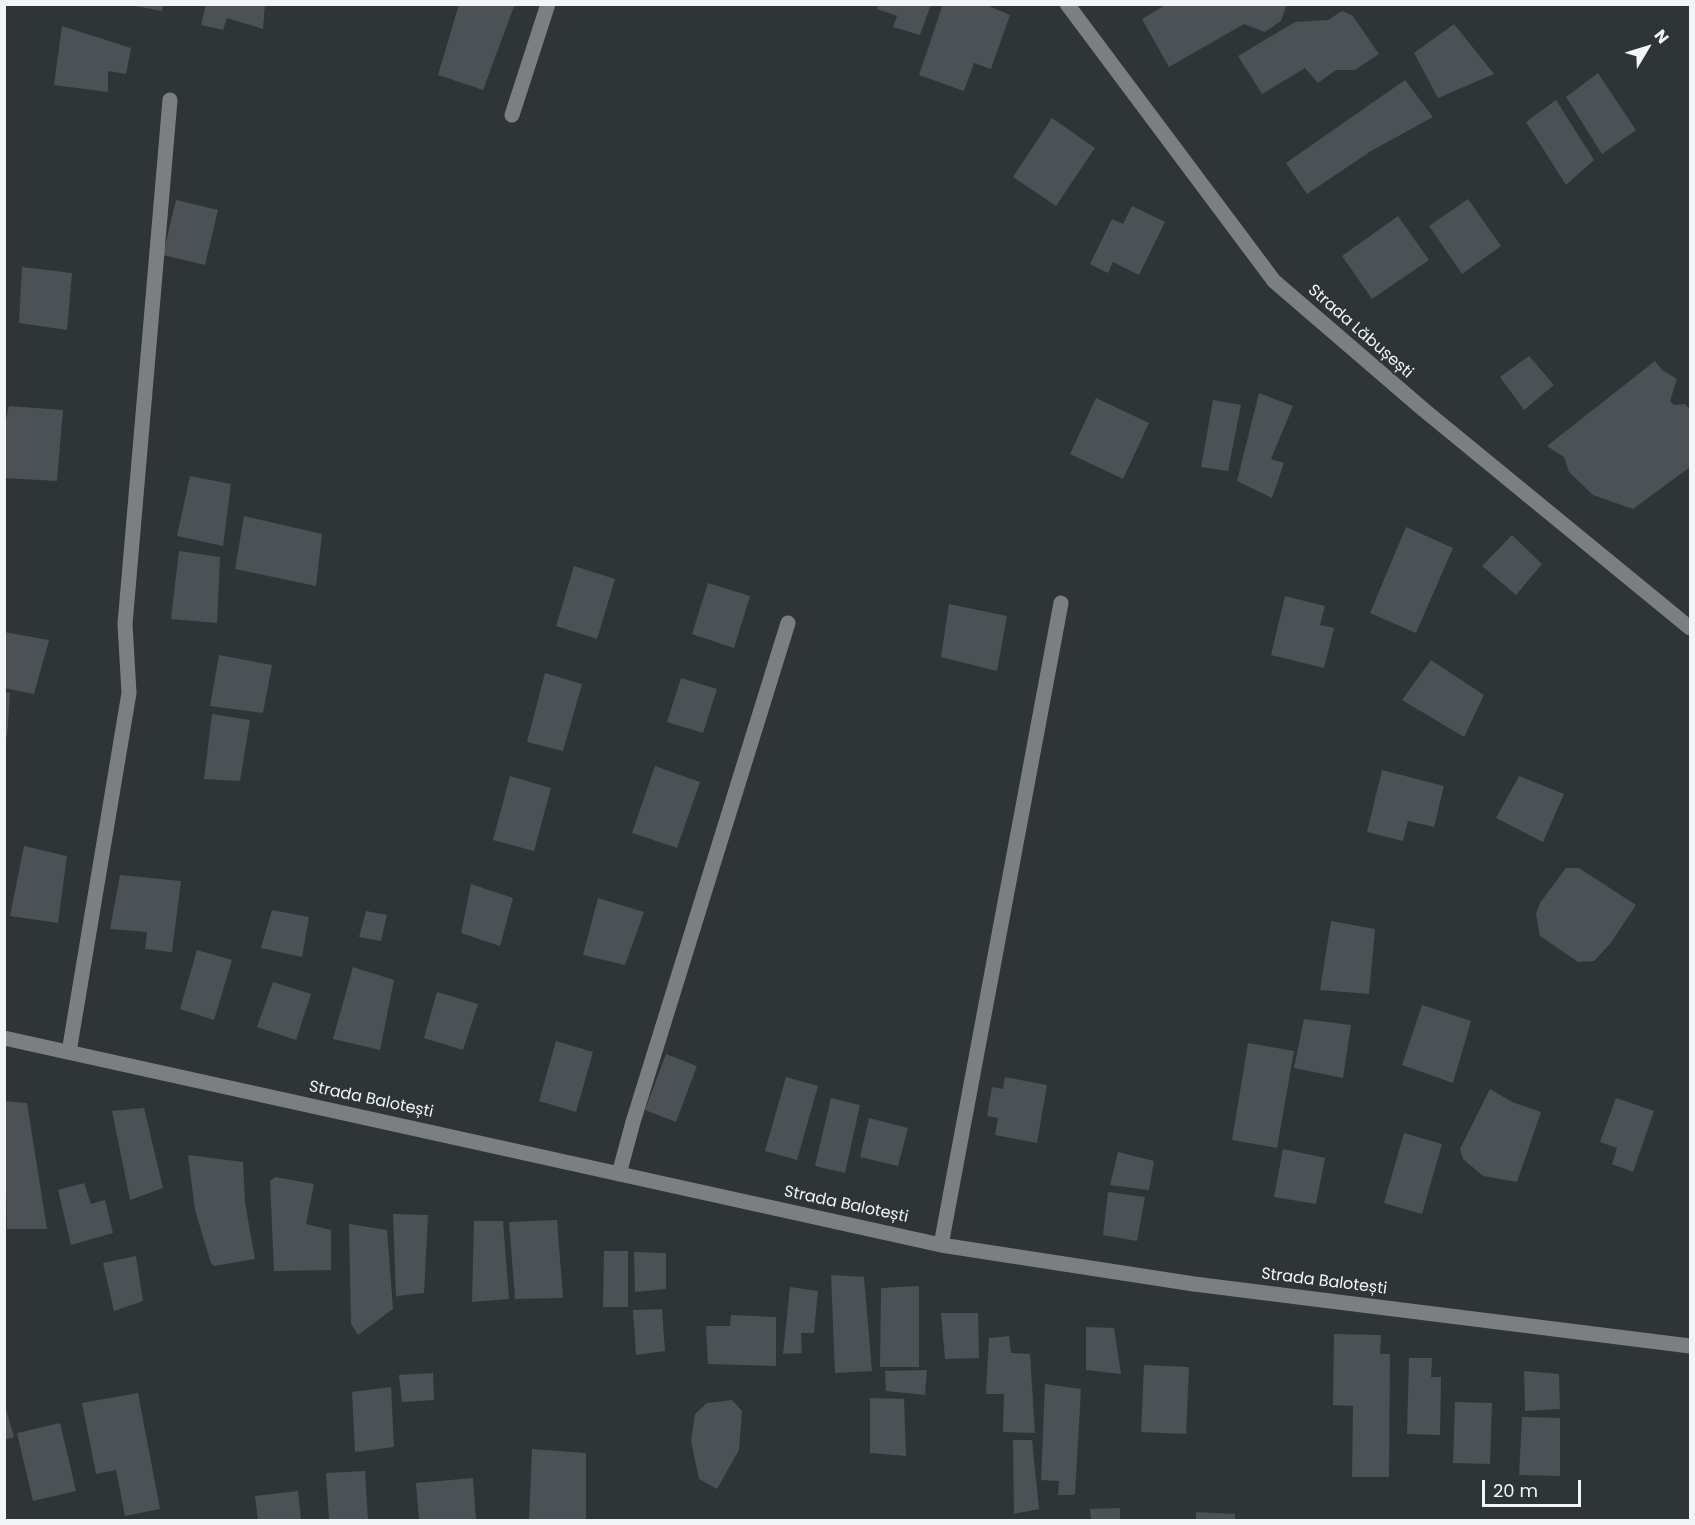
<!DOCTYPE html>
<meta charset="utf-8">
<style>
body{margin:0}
#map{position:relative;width:1695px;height:1525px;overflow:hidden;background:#2f3437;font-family:Poppins,sans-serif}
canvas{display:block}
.frame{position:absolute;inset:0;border:6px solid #f1f5f6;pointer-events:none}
.north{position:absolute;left:1617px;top:18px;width:60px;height:60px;-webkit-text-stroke:4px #2f3437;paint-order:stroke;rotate:52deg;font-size:16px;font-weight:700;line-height:24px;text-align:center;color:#f1f5f6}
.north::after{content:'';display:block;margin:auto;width:21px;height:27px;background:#f1f5f6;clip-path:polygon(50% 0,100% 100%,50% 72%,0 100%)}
.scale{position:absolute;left:1482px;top:1480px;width:99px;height:27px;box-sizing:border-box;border:3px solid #f1f5f6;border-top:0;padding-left:8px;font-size:18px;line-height:21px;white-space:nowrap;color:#f1f5f6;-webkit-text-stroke:4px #2f3437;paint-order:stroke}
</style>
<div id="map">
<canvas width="1695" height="1525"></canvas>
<div class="frame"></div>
<div class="north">N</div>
<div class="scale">20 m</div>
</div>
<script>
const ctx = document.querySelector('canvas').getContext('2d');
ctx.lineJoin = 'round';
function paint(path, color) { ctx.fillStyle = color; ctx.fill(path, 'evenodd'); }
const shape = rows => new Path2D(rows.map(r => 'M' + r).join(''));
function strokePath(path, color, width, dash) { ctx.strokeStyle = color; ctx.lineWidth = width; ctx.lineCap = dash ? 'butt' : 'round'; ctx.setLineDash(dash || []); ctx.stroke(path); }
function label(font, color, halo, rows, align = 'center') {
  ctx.font = font + ' Poppins,sans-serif'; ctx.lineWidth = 4.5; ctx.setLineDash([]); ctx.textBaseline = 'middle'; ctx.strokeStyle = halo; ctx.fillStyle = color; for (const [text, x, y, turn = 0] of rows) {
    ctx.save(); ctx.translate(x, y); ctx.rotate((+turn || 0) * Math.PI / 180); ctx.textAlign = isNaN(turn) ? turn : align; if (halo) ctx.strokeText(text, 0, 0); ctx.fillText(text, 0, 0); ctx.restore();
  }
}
const building = shape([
 [125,4,163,4,162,11],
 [206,4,265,4,263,29,227,18,223,30,201,25],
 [459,4,515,4,483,90,438,75],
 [879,4,931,4,920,35,893,27,897,16,877,9],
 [943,4,984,4,1010,15,991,69,974,63,964,91,919,75],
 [1167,4,1287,4,1281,21,1265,32,1244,24,1169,67,1142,19],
 [1342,11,1352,15,1379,54,1355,70,1336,70,1318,83,1305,68,1262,94,1238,56,1295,22,1328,20],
 [1454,24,1494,74,1438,98,1414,53],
 [62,26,131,48,126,74,108,71,108,92,54,85],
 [1598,73,1636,130,1602,154,1566,97],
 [1405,80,1433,117,1371,151,1307,194,1286,163],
 [1556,100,1594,160,1566,185,1526,122],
 [1052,118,1095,148,1056,206,1013,177],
 [1468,199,1501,246,1462,274,1429,226],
 [176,200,218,210,205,265,163,255],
 [1132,206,1165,222,1139,275,1113,262,1108,273,1090,264,1112,219,1123,224],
 [1398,216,1429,260,1372,299,1342,256],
 [22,267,72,273,67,330,19,323],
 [1529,356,1554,385,1524,410,1500,377],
 [1655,361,1662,370,1677,379,1670,401,1674,405,1685,404,1690,410,1690,467,1633,509,1593,495,1569,472,1564,457,1547,446],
 [1259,393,1293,406,1271,459,1284,463,1272,498,1237,481],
 [1096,398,1149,423,1123,479,1070,454],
 [1213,400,1241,405,1228,471,1201,467],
 [9,406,63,410,57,481,4,478,4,428],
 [190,476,231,484,223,546,177,536],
 [244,516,322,534,316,586,235,569],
 [1406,527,1453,548,1416,633,1370,613],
 [1512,535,1542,564,1516,595,1482,566],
 [179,551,220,557,217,623,171,619],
 [574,566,615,579,597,639,556,626],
 [708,583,750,596,734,648,692,634],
 [1285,596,1325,606,1320,625,1334,628,1324,668,1271,655],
 [949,604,1007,616,997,671,941,657],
 [4,632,49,640,34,694,4,688],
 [219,655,272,665,263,713,210,706],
 [1431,660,1484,695,1464,737,1402,700],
 [545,673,582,684,563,751,527,742],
 [681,678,717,689,703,733,667,722],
 [4,692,10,693,7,737,4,736],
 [212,714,250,720,240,781,204,779],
 [655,766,700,782,677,848,632,833],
 [1382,770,1444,786,1434,827,1408,821,1403,841,1367,832],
 [510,776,551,788,534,851,493,840],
 [1519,776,1564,794,1543,842,1496,818],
 [24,846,67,856,58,923,10,916],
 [1566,868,1579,868,1636,905,1610,944,1594,961,1578,962,1540,936,1536,914,1540,903],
 [120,875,181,881,172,952,145,949,147,932,110,929],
 [471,884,513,898,500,946,461,933],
 [598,898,644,912,625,965,583,955],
 [272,910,309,917,302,957,261,948],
 [366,911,387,915,381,941,359,937],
 [1331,921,1375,929,1369,994,1320,990],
 [197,950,232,960,214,1020,180,1009],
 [353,967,394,980,380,1050,333,1039],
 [273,982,311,994,296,1040,257,1027],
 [437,992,478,1004,463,1050,424,1038],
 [1422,1005,1471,1021,1453,1083,1402,1065],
 [1304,1019,1351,1025,1343,1078,1294,1068],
 [556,1041,593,1052,576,1112,539,1101],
 [1248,1043,1294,1051,1277,1148,1232,1140],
 [666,1054,697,1066,676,1122,645,1110],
 [786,1077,818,1086,797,1160,765,1151],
 [1005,1077,1047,1085,1037,1143,995,1135,998,1118,987,1116,992,1087,1003,1089],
 [1490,1089,1512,1102,1541,1112,1517,1182,1483,1176,1463,1159,1460,1149],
 [831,1098,860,1105,845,1173,815,1166],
 [1616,1098,1654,1111,1633,1172,1612,1164,1617,1148,1600,1142],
 [4,1101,27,1103,47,1229,7,1229],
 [144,1108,163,1188,130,1200,112,1111],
 [869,1118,908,1128,898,1166,860,1157],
 [1404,1133,1442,1144,1422,1214,1384,1203],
 [1283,1149,1325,1158,1316,1204,1274,1197],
 [1118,1152,1154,1161,1149,1190,1110,1185],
 [188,1155,243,1162,245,1203,255,1259,214,1266,211,1263,195,1210],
 [275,1177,314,1184,306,1224,331,1230,331,1270,274,1271,270,1181],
 [84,1183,91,1204,105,1200,113,1233,71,1245,58,1190],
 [1108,1192,1145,1197,1137,1241,1103,1235],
 [393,1214,428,1215,424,1293,396,1296],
 [557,1220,563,1298,515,1299,509,1222],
 [474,1221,503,1221,509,1299,472,1302],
 [349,1224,387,1230,393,1309,358,1335,351,1324],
 [604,1251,628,1251,628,1307,603,1307],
 [634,1252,666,1253,666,1289,635,1292],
 [136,1256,143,1301,114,1311,103,1263],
 [831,1275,864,1277,872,1371,835,1373],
 [919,1286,919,1367,880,1367,881,1288],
 [790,1287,818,1291,814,1333,801,1333,802,1353,783,1354],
 [662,1309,665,1351,636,1355,633,1310],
 [941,1313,978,1313,979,1358,945,1359],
 [731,1315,776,1317,776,1366,708,1364,706,1326,730,1326],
 [1086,1327,1114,1328,1121,1374,1086,1370],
 [1334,1334,1381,1335,1380,1354,1390,1354,1389,1477,1352,1477,1353,1406,1333,1405],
 [1009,1336,1011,1353,1030,1354,1035,1433,1003,1432,1004,1394,986,1394,989,1338],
 [1409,1358,1432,1358,1431,1377,1441,1377,1440,1435,1407,1434],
 [1144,1365,1189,1367,1186,1434,1141,1432],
 [927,1370,925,1395,886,1391,885,1371],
 [1524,1371,1559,1374,1560,1409,1525,1411],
 [433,1373,434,1400,402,1402,399,1375],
 [1045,1384,1081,1389,1075,1494,1073,1495,1058,1495,1059,1481,1041,1480],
 [391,1387,394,1447,355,1452,352,1392],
 [138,1393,160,1509,125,1516,116,1470,96,1474,82,1403],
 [870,1398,904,1399,906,1456,870,1453],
 [732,1400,742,1411,739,1450,717,1489,699,1479,691,1441,695,1414,707,1403],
 [4,1402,14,1437,4,1440],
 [1455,1402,1492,1403,1490,1464,1453,1463],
 [1522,1417,1560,1418,1560,1476,1519,1475],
 [60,1423,76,1491,33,1501,17,1433],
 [1013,1440,1032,1440,1039,1509,1014,1514],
 [532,1449,586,1453,586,1520,529,1520],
 [365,1471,368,1520,329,1520,326,1473],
 [473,1478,476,1520,419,1520,416,1483],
 [298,1491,301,1520,258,1520,255,1496],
 [1120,1508,1120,1520,1091,1520,1090,1509],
 [1196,1512,1235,1514,1235,1520,1196,1520]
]);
const minor = shape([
 [1067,4,1274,281,1424,410,1690,628],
 [512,115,548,4],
 [4,1038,941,1245,1194,1284,1690,1346],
 [69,1052,129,693,125,624,170,100],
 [619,1174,633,1122,788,623],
 [941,1245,1061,603]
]);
const streetNames = [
 ["Strada Lăbușești",1360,332,41],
 ["Strada Balotești",371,1100,12],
 ["Strada Balotești",846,1205,12],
 ["Strada Balotești",1324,1282,7]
];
paint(building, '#4b5154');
strokePath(minor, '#7c7f80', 15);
label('16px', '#f1f5f6', '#2f3437', streetNames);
</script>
